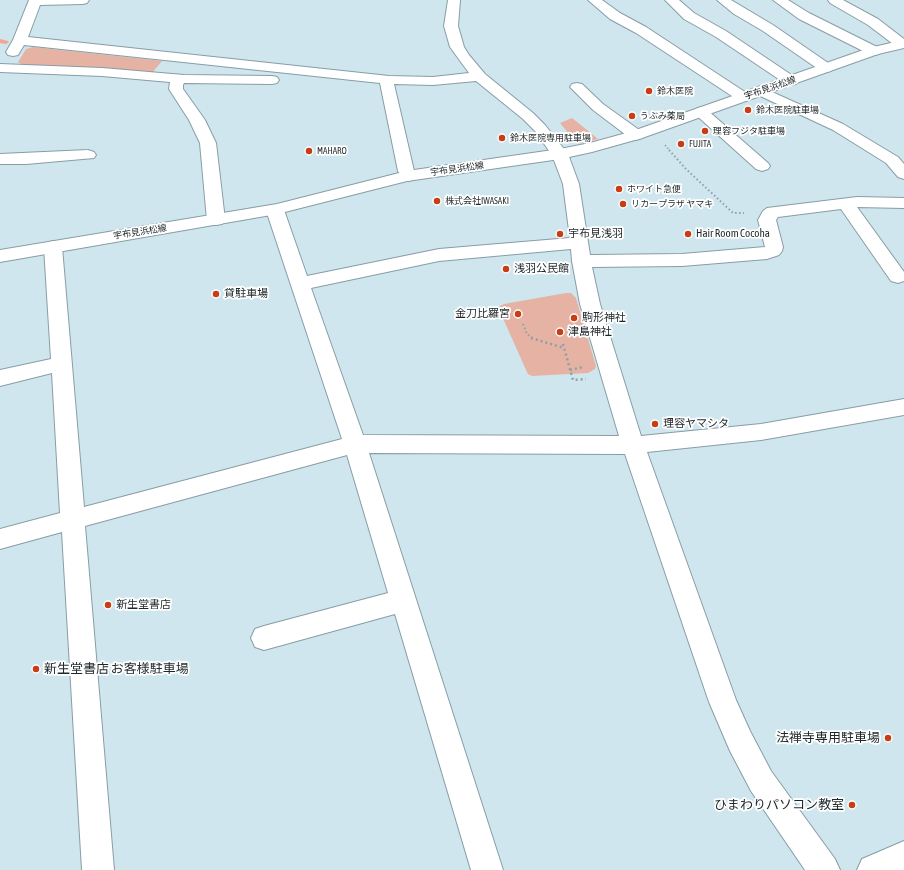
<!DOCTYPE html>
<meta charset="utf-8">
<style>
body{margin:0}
canvas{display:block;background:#cfe6ee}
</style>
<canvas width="904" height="870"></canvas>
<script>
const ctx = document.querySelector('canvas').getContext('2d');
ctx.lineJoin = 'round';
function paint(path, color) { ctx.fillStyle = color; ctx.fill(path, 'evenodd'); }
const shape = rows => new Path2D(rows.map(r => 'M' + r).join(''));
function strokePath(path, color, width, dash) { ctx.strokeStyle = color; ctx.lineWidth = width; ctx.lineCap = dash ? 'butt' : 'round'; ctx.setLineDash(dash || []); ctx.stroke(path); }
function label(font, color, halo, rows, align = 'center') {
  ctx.font = font + ' "Asap Condensed","Noto Sans JP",sans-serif'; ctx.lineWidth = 3.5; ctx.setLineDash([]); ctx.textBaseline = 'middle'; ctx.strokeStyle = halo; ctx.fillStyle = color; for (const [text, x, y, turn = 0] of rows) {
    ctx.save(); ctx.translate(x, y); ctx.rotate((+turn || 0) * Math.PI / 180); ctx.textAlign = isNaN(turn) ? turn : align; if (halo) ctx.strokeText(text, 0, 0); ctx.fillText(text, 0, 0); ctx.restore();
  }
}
const green = shape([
 [33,47,162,61,152,73,23,65,18,62,26,49],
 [572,118,587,130,598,139,577,144,560,123],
 [566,293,571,293,576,298,596,366,595,369,588,373,532,376,528,374,526,370,498,307,504,304]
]);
const stream = shape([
 [0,39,8,41,9,42,6,44,0,43,0,39]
]);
const pathFar2 = shape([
 [665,145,670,151]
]);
const pathFar1 = shape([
 [669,150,686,169,733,213,744,213],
 [523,324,527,334,534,339]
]);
const path = shape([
 [531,338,564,348],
 [563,344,573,380,586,379],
 [570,370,583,367]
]);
const minor = shape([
 [29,0,89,0,87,3,83,4,40,5,28,37,389,76,433,77,469,73,450,47,444,26,448,0,460,0,458,26,464,47,469,55,485,74,533,113,545,125,568,154,579,184,590,255,682,254,765,247,758,220,763,211,767,208,857,197,904,198,904,208,857,207,904,272,904,281,898,283,891,281,841,209,778,217,776,220,783,247,782,251,779,255,767,259,682,266,592,267,600,304,641,436,761,424,904,399,904,415,761,440,647,452,736,700,750,731,771,771,835,859,840,870,805,870,751,791,730,751,709,702,625,454,369,453,503,870,471,870,395,614,264,650,255,647,251,638,255,629,264,626,388,593,347,455,85,526,114,870,82,870,62,532,0,549,0,529,60,513,52,373,0,386,0,370,51,359,44,247,47,243,53,241,59,243,62,247,84,507,342,439,266,210,269,206,275,205,281,206,284,210,307,276,439,249,570,238,563,184,552,155,535,131,523,119,476,81,433,85,394,84,414,171,417,176,415,179,409,181,403,179,398,171,380,83,24,45,18,55,13,56,8,55,6,52,13,40,29,0],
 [571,249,572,261,580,304,619,436,363,435,311,288,439,261,571,249],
 [588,0,602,0,620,13,646,27,748,94,750,97,748,100,743,101,738,100,636,33,610,19,588,0],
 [665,0,679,0,694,13,726,31,796,78,798,81,796,84,791,85,786,84,716,37,684,19,665,0],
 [717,0,731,0,773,25,831,65,833,68,831,71,826,72,821,71,763,31,734,14,717,0],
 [773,0,788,0,809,13,879,48,881,51,879,54,874,55,869,54,799,19,773,0],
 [828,0,843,0,878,19,904,39,904,48,897,47,868,25,830,3,828,0],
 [0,64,102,68,184,75,272,76,277,77,279,80,277,83,272,84,184,83,183,85,183,89,205,120,216,143,225,220,222,224,216,225,210,224,207,220,200,143,189,120,169,89,170,82,102,76,0,72,0,64],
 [577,83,582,84,603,104,642,132,644,135,642,138,636,140,630,138,593,110,570,87,572,84,577,83],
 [761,87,843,124,898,157,904,164,904,179,898,177,886,163,833,130,756,94,754,91,756,88,761,87],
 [701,107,706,109,768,163,770,166,768,169,762,171,756,169,696,115,693,112,696,109,701,107],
 [88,150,94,152,96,155,94,158,26,164,0,164,0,154,88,150],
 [904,841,904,870,857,870,862,859,904,841]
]);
const major = shape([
 [904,40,904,48,878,54,642,138,592,152,560,159,407,181,277,214,0,262,0,250,277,204,407,171,560,149,590,143,630,132,869,48,904,40]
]);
const markers = [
 [649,91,4,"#c73e14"],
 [748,110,4,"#c73e14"],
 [632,116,4,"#c73e14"],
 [705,131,4,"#c73e14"],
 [502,138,4,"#c73e14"],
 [681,144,4,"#c73e14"],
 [309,151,4,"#c73e14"],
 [619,189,4,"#c73e14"],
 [437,201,4,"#c73e14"],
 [623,204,4,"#c73e14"],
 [560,234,4,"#c73e14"],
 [688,234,4,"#c73e14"],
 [506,269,4,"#c73e14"],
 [216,294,4,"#c73e14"],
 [518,314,4,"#c73e14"],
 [574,318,4,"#c73e14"],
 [560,332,4,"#c73e14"],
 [655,424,4,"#c73e14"],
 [108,605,4,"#c73e14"],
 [36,669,4,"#c73e14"],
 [888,738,4,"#c73e14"],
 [852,805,4,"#c73e14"]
];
const farStreetnames = [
 ["宇布見浜松線",770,88,-19],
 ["宇布見浜松線",457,169,-8],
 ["宇布見浜松線",140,232,-9]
];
const farPoinames = [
 ["鈴木医院",657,91],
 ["鈴木医院駐車場",756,110],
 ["うぶみ薬局",640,116],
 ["理容フジタ駐車場",713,131],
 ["鈴木医院専用駐車場",510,138],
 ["FUJITA",689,144],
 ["MAHARO",317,151],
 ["ホワイト急便",627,189],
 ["株式会社IWASAKI",445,201],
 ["リカープラザ ヤマキ",631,204]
];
const poiNames = [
 ["宇布見浅羽",568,234],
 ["Hair Room Cocoha",696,234],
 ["浅羽公民館",514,269],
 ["貸駐車場",224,294],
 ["金刀比羅宮",510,314,"right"],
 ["駒形神社",582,318],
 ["津島神社",568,332],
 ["理容ヤマシタ",663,424],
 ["新生堂書店",116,605]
];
const nearPoinames = [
 ["新生堂書店 お客様駐車場",44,669,"left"],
 ["法禅寺専用駐車場",880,738],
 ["ひまわりパソコン教室",844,805]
];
paint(green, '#e5b2a4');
paint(stream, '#f5a48d');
strokePath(minor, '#889da5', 2);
strokePath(major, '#889da5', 2);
strokePath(pathFar2, '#8ea0a7', 1.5, [1.5, 2]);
strokePath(pathFar1, '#8ea0a7', 2, [1.5, 2.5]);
strokePath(path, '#8ea0a7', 2.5, [2, 3]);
paint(minor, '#fff');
paint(major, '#fff');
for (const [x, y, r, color] of markers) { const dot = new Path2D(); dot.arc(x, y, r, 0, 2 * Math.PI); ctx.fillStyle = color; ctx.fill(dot); strokePath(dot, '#fff', 1.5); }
label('9px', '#1e272a', '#fff', farStreetnames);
label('9px', '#1e272a', '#fff', farPoinames, 'left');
label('11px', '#1e272a', '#fff', poiNames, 'left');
label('13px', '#1e272a', '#fff', nearPoinames, 'right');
</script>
